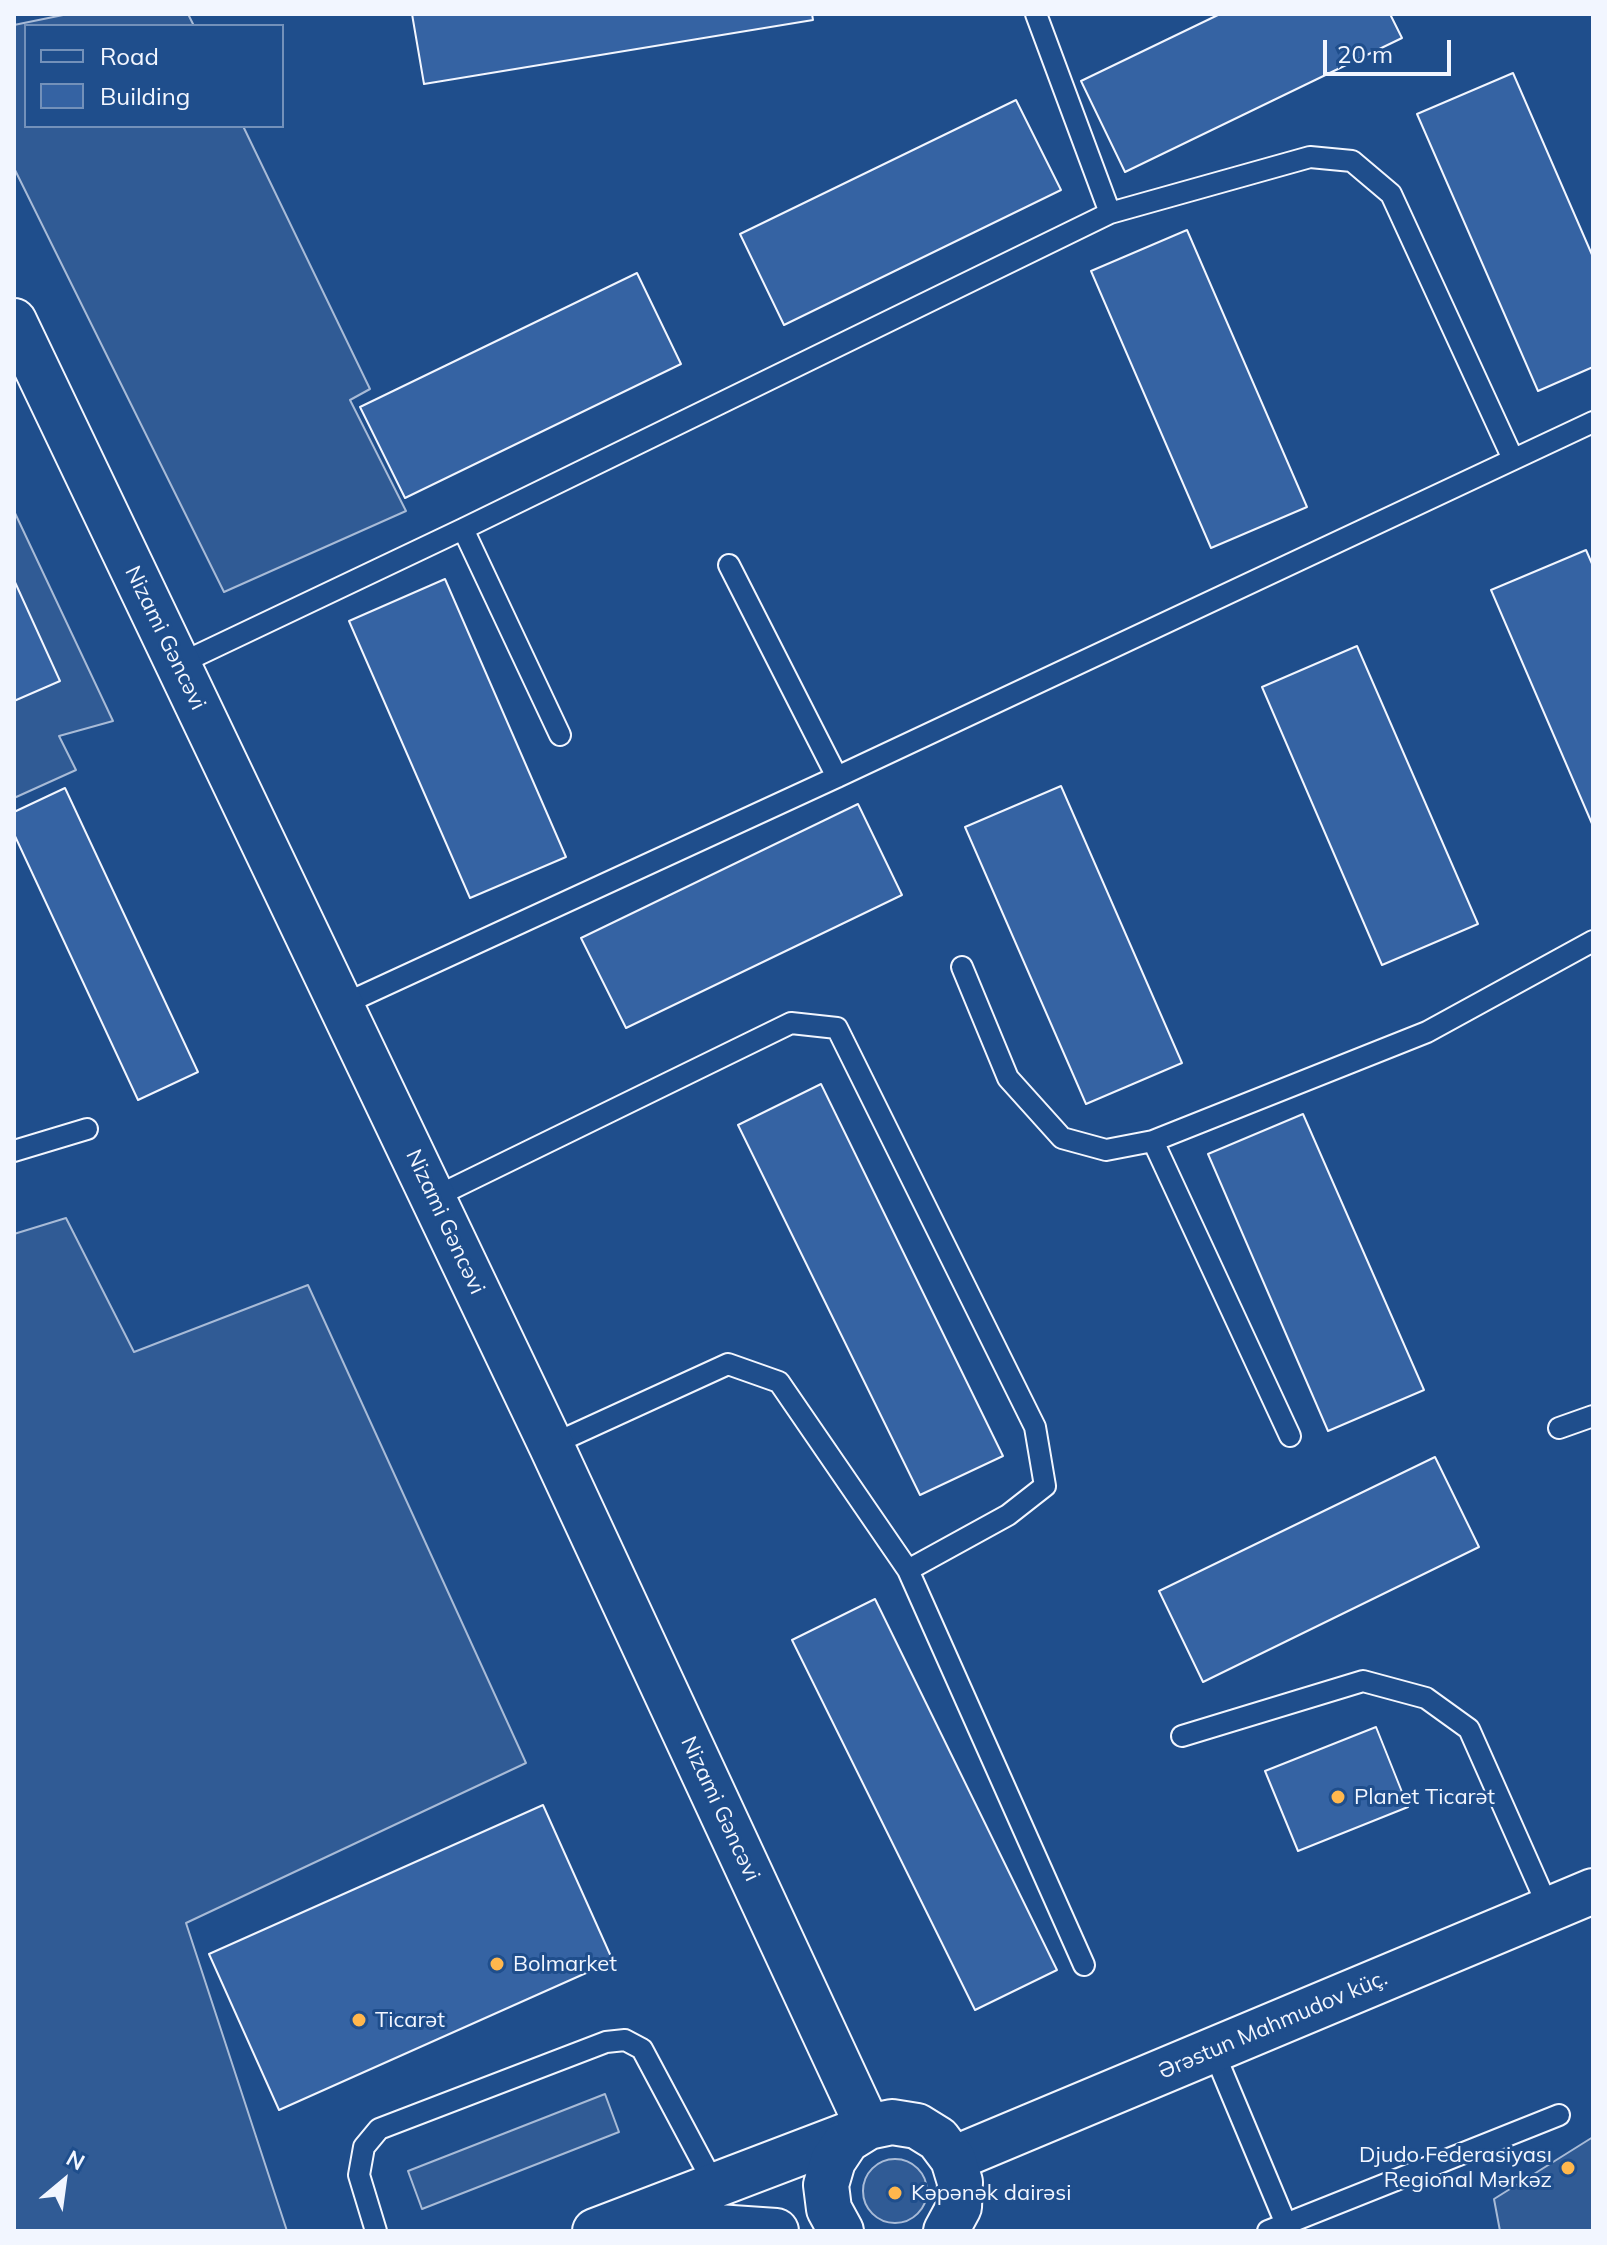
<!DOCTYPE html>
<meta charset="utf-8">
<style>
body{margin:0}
#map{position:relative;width:1607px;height:2245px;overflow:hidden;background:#1f4e8c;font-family:Mulish,sans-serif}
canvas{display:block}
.frame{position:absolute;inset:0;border:16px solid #f2f6ff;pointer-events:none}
.legend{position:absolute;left:24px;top:24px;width:260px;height:104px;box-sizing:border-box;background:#1f4e8c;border:2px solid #7391ba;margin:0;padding:10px 14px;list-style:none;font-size:24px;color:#f2f6ff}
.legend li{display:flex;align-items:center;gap:16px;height:40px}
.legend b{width:40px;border:2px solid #7391ba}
.north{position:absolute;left:24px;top:2141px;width:80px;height:80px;-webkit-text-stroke:6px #1f4e8c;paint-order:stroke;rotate:29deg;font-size:22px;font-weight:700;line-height:32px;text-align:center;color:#f2f6ff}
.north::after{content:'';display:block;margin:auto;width:28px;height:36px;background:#f2f6ff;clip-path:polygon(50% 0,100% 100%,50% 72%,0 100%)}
.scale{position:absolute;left:1323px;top:40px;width:128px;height:36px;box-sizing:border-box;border:4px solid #f2f6ff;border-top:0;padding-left:10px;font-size:24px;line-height:28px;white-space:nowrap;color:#f2f6ff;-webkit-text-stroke:6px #1f4e8c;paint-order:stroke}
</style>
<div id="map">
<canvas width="1607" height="2245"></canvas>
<div class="frame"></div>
<ul class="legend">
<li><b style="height:10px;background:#1f4e8c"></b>Road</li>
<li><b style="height:22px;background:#3563a3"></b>Building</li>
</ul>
<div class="north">N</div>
<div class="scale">20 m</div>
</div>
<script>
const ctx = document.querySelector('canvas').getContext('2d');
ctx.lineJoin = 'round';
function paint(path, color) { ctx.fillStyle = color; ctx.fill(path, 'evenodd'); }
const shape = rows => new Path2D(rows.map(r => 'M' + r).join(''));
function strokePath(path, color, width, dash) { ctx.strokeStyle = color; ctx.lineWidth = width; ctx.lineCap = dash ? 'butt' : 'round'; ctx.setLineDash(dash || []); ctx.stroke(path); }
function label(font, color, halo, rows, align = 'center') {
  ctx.font = font + ' Mulish,sans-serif'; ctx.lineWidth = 6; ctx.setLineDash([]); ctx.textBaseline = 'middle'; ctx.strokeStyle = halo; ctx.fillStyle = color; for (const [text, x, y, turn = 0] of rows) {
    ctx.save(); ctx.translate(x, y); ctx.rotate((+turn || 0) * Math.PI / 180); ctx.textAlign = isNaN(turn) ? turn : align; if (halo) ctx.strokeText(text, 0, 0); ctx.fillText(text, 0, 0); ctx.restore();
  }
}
const built = shape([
 [68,14,188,14,194,26,26,26,26,126,243,126,370,389,350,400,406,511,224,592,14,168,14,25,68,14],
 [14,511,113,721,59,736,76,770,14,798,14,511],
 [66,1218,134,1352,308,1285,526,1763,186,1923,287,2231,14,2231,14,1234,66,1218],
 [605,2094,619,2132,422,2209,408,2171,605,2094],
 [1593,2137,1593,2231,1500,2231,1494,2199,1593,2137],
 '863 2191a32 32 0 1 1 64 0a32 32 0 1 1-64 0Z'
]);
const building = shape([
 [412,14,812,14,813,20,424,84,412,14],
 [1220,14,1390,14,1402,38,1125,172,1081,81,1220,14],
 [1513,73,1593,257,1593,367,1538,391,1417,114,1513,73],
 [1016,100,1061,190,784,325,740,234,1016,100],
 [1187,230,1307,507,1211,548,1091,271,1187,230],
 [637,273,681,364,405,498,360,407,637,273],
 [1586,550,1593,566,1593,826,1491,590,1586,550],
 [445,579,566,857,470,898,349,621,445,579],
 [14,580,60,681,14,701,14,580],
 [1357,646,1478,924,1382,965,1262,687,1357,646],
 [1061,786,1182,1063,1086,1104,965,827,1061,786],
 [65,788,198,1072,138,1100,14,834,14,812,65,788],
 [858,804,902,895,626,1028,581,938,858,804],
 [821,1084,1003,1456,920,1495,738,1125,821,1084],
 [1303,1114,1424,1390,1328,1431,1208,1154,1303,1114],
 [1435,1457,1479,1547,1203,1682,1159,1591,1435,1457],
 [875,1599,1057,1970,975,2010,792,1640,875,1599],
 [1376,1727,1408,1807,1298,1851,1265,1771,1376,1727],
 [543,1805,613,1961,279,2110,209,1954,543,1805]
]);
const lane = shape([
 [1036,14,1110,213],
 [463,529,560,735],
 [729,565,837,777],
 [177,665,463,529,1110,213,1310,157,1352,161,1391,194,1513,459],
 [962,967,1008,1078,1062,1138,1106,1150,1153,1141,1427,1032,1593,941],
 [342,1005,837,777,1593,422],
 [1153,1141,1290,1436],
 [14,1151,87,1129],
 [433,1198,791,1023,837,1028,1035,1427,1045,1486,1008,1515,908,1570],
 [1559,1428,1593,1416],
 [551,1445,728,1364,779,1382,908,1570,1084,1965],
 [1182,1736,1363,1681,1426,1698,1469,1729,1549,1909],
 [1213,2050,1286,2224],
 [376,2231,359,2175,364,2147,379,2129,606,2042,625,2040,642,2049,715,2186],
 [1268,2231,1559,2115]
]);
const primary = shape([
 [953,2159,1593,1891],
 [638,2230,673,2224,776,2231],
 [595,2231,868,2127]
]);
const highway = shape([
 [14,321,551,1445,868,2127],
 [841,2231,829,2209,826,2185,833,2161,847,2140,868,2127,892,2122,917,2126,938,2139,953,2159,960,2182,959,2207,946,2231]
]);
const markers = [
 [1338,1797,8,"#ffb74d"],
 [497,1964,8,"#ffb74d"],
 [359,2020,8,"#ffb74d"],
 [1568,2168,8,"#ffb74d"],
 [895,2193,8,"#ffb74d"]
];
const streetNames = [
 ["Nizami Gəncəvi",165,638,64],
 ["Nizami Gəncəvi",445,1222,65],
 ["Nizami Gəncəvi",720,1809,65],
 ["Ərəstun Mahmudov küç.",1273,2025,-23]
];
const poiNames = [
 ["Planet Ticarət",1354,1797],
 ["Bolmarket",513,1964],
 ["Ticarət",375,2020],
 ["Djudo Federasiyası",1552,2155,"right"],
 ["Regional Mərkəz",1552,2180,"right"],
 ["Kəpənək dairəsi",911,2193]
];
paint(built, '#305b95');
strokePath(built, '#a8bbd7', 2);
paint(building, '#3563a3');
strokePath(building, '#f2f6ff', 2);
strokePath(lane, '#f2f6ff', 24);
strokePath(primary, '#f2f6ff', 48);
strokePath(highway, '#f2f6ff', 48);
strokePath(lane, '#1f4e8c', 20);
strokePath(primary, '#1f4e8c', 44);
strokePath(highway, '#1f4e8c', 44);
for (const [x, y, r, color] of markers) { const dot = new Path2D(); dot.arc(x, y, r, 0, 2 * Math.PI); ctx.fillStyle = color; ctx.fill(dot); strokePath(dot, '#1f4e8c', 3); }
label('22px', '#f2f6ff', '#1f4e8c', streetNames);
label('22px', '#f2f6ff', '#1f4e8c', poiNames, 'left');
</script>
